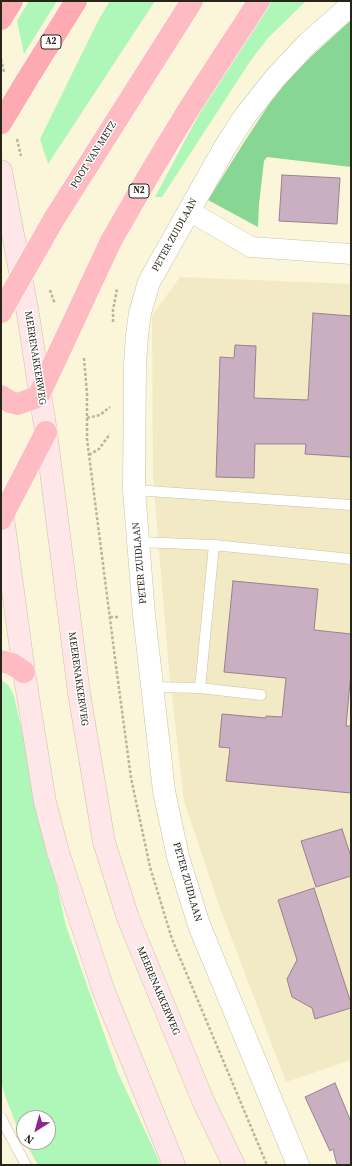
<!DOCTYPE html>
<style>
body{margin:0}
#map{position:relative;width:352px;height:1166px;overflow:hidden;background:#fbf5d9;font-family:"Source Serif 4",serif}
canvas{display:block}
.frame{position:absolute;inset:0;border:2px solid #27241a;pointer-events:none}
.north{position:absolute;left:16px;top:1110px;width:40px;height:40px;box-sizing:border-box;background:#fff;border:1px solid #a9a7a3;border-radius:50%;rotate:217deg;font-size:11px;font-weight:700;line-height:16px;text-align:center;color:#27241a}
.north::after{content:'';display:block;margin:auto;width:14px;height:18px;background:#91278a;clip-path:polygon(50% 0,100% 100%,50% 72%,0 100%)}
</style>
<div id="map">
<canvas width="352" height="1166"></canvas>
<div class="frame"></div>
<div class="north">N</div>
</div>
<script>
const ctx = document.querySelector('canvas').getContext('2d');
ctx.lineJoin = 'round';
function paint(path, color) { ctx.fillStyle = color; ctx.fill(path, 'evenodd'); }
const shape = rows => new Path2D(rows.map(r => 'M' + r).join(''));
function strokePath(path, color, width, dash) { ctx.strokeStyle = color; ctx.lineWidth = width; ctx.lineCap = dash ? 'butt' : 'round'; ctx.setLineDash(dash || []); ctx.stroke(path); }
function label(font, color, halo, rows, align = 'center') {
  ctx.font = font + ' "Source Serif 4",serif'; ctx.lineWidth = 3; ctx.setLineDash([]); ctx.textBaseline = 'middle'; ctx.strokeStyle = halo; ctx.fillStyle = color; for (const [text, x, y, turn = 0] of rows) {
    ctx.save(); ctx.translate(x, y); ctx.rotate((+turn || 0) * Math.PI / 180); ctx.textAlign = isNaN(turn) ? turn : align; if (halo) ctx.strokeText(text, 0, 0); ctx.fillText(text, 0, 0); ctx.restore();
  }
}
const built = shape([
 [180,277,351,284,351,1060,286,1082,219,905,184,801,169,670,153,476,152,316]
]);
const green = shape([
 [29,1,57,1,24,54,17,21],
 [110,1,155,1,48,164,40,139,99,19],
 [271,1,306,1,268,38,251,60,162,197,155,197,208,97],
 [1,680,8,685,14,696,66,926,118,1073,161,1165,38,1165,25,1142,48,1142,48,1118,24,1118,24,1140,17,1127,4,1093,1,1079]
]);
const forest = shape([
 [351,20,351,167,267,157,264,161,259,204,258,227,208,200,243,144,279,89,301,66]
]);
const building = shape([
 [282,175,340,178,337,224,279,221,282,175],
 [313,313,351,316,351,457,305,454,306,444,255,444,254,478,216,477,220,357,234,358,235,345,256,346,254,398,308,400,313,313],
 [233,581,318,589,314,630,351,634,351,672,346,726,351,726,351,793,226,781,230,748,219,747,222,714,266,718,266,716,282,717,286,678,224,672,233,581],
 [342,829,351,857,351,876,316,887,301,841,342,829],
 [314,888,351,1003,351,1008,315,1019,312,1008,292,997,287,979,297,960,278,900,314,888],
 [335,1083,351,1122,351,1165,337,1165,333,1149,330,1151,305,1097,335,1083]
]);
const path = shape([
 [1,59,4,72],
 [17,139,21,156],
 [50,290,55,304],
 [113,322,113,310,117,289],
 [84,358,87,394,87,439,116,666,131,778,150,867,172,939,267,1165],
 [87,418,100,415,110,407],
 [89,455,99,449,110,434],
 [110,617,120,617]
]);
const service = shape([
 [134,490,351,505],
 [138,542,214,545,351,559],
 [152,687,200,688,214,545],
 [200,688,261,695],
 [1,1117,4,1124,26,1165]
]);
const minor = shape([
 [189,211,251,247,351,254]
]);
const tertiary = shape([
 [298,1165,199,925,178,857,164,791,144,615,134,490,135,364,137,335,140,313,149,282,225,147,245,116,276,77,308,43,351,5]
]);
const secondary = shape([
 [1,171,28,314,46,432,79,693,104,842,128,918,204,1103,234,1165],
 [1,503,24,672,45,802,58,852,103,989,174,1165]
]);
const trunk = shape([
 [54,219,192,1],
 [1,396,10,402,18,404,34,398,40,393,111,241,150,173,190,107,259,1],
 [1,519,46,432],
 [1,661,12,664,24,672]
]);
const motorway = shape([
 [1,19,12,1],
 [25,83,76,1]
]);
const trunkBridge = shape([
 [1,312,54,219]
]);
const motorwayBridge = shape([
 [1,123,25,83]
]);
const shields = [
 [51,42,20],
 [139,191,20]
];
const shieldNames = [
 ["A2",51,42],
 ["N2",139,191]
];
const streetNames = [
 ["POOT VAN METZ",94,155,-58],
 ["PETER ZUIDLAAN",175,235,-61],
 ["MEERENAKKERWEG",35,358,81],
 ["PETER ZUIDLAAN",140,563,-95],
 ["MEERENAKKERWEG",78,679,82],
 ["PETER ZUIDLAAN",187,882,74],
 ["MEERENAKKERWEG",158,991,67]
];
paint(built, '#f1eac5');
paint(green, '#aef7b8');
paint(forest, '#88d693');
paint(building, '#c9afc1');
strokePath(building, '#998191', 1);
strokePath(service, '#c9c3a7', 11);
strokePath(minor, '#c9c3a7', 21);
strokePath(tertiary, '#c9c3a7', 23);
strokePath(secondary, '#c9c3a7', 23);
strokePath(trunk, '#fff', 23);
strokePath(motorway, '#fff', 23);
strokePath(path, '#bab59e', 2.5, [3, 2]);
strokePath(service, '#fff', 10);
strokePath(minor, '#fff', 20);
strokePath(tertiary, '#fff', 22);
strokePath(secondary, '#ffe6e8', 22);
strokePath(trunk, '#febbc2', 22);
strokePath(motorway, '#feaab3', 22);
strokePath(trunkBridge, '#fff', 23, []);
strokePath(motorwayBridge, '#fff', 23, []);
strokePath(trunkBridge, '#febbc2', 22);
strokePath(motorwayBridge, '#feaab3', 22);
for (const [x, y, w] of shields) { const box = new Path2D(); box.roundRect(x - w / 2, y - 7, w, 14, 3); ctx.fillStyle = '#fff'; ctx.fill(box); strokePath(box, '#27241a', 1); }
label('bold 9px', '#27241a', null, shieldNames);
label('10px', '#27241a', '#fff', streetNames);
</script>
